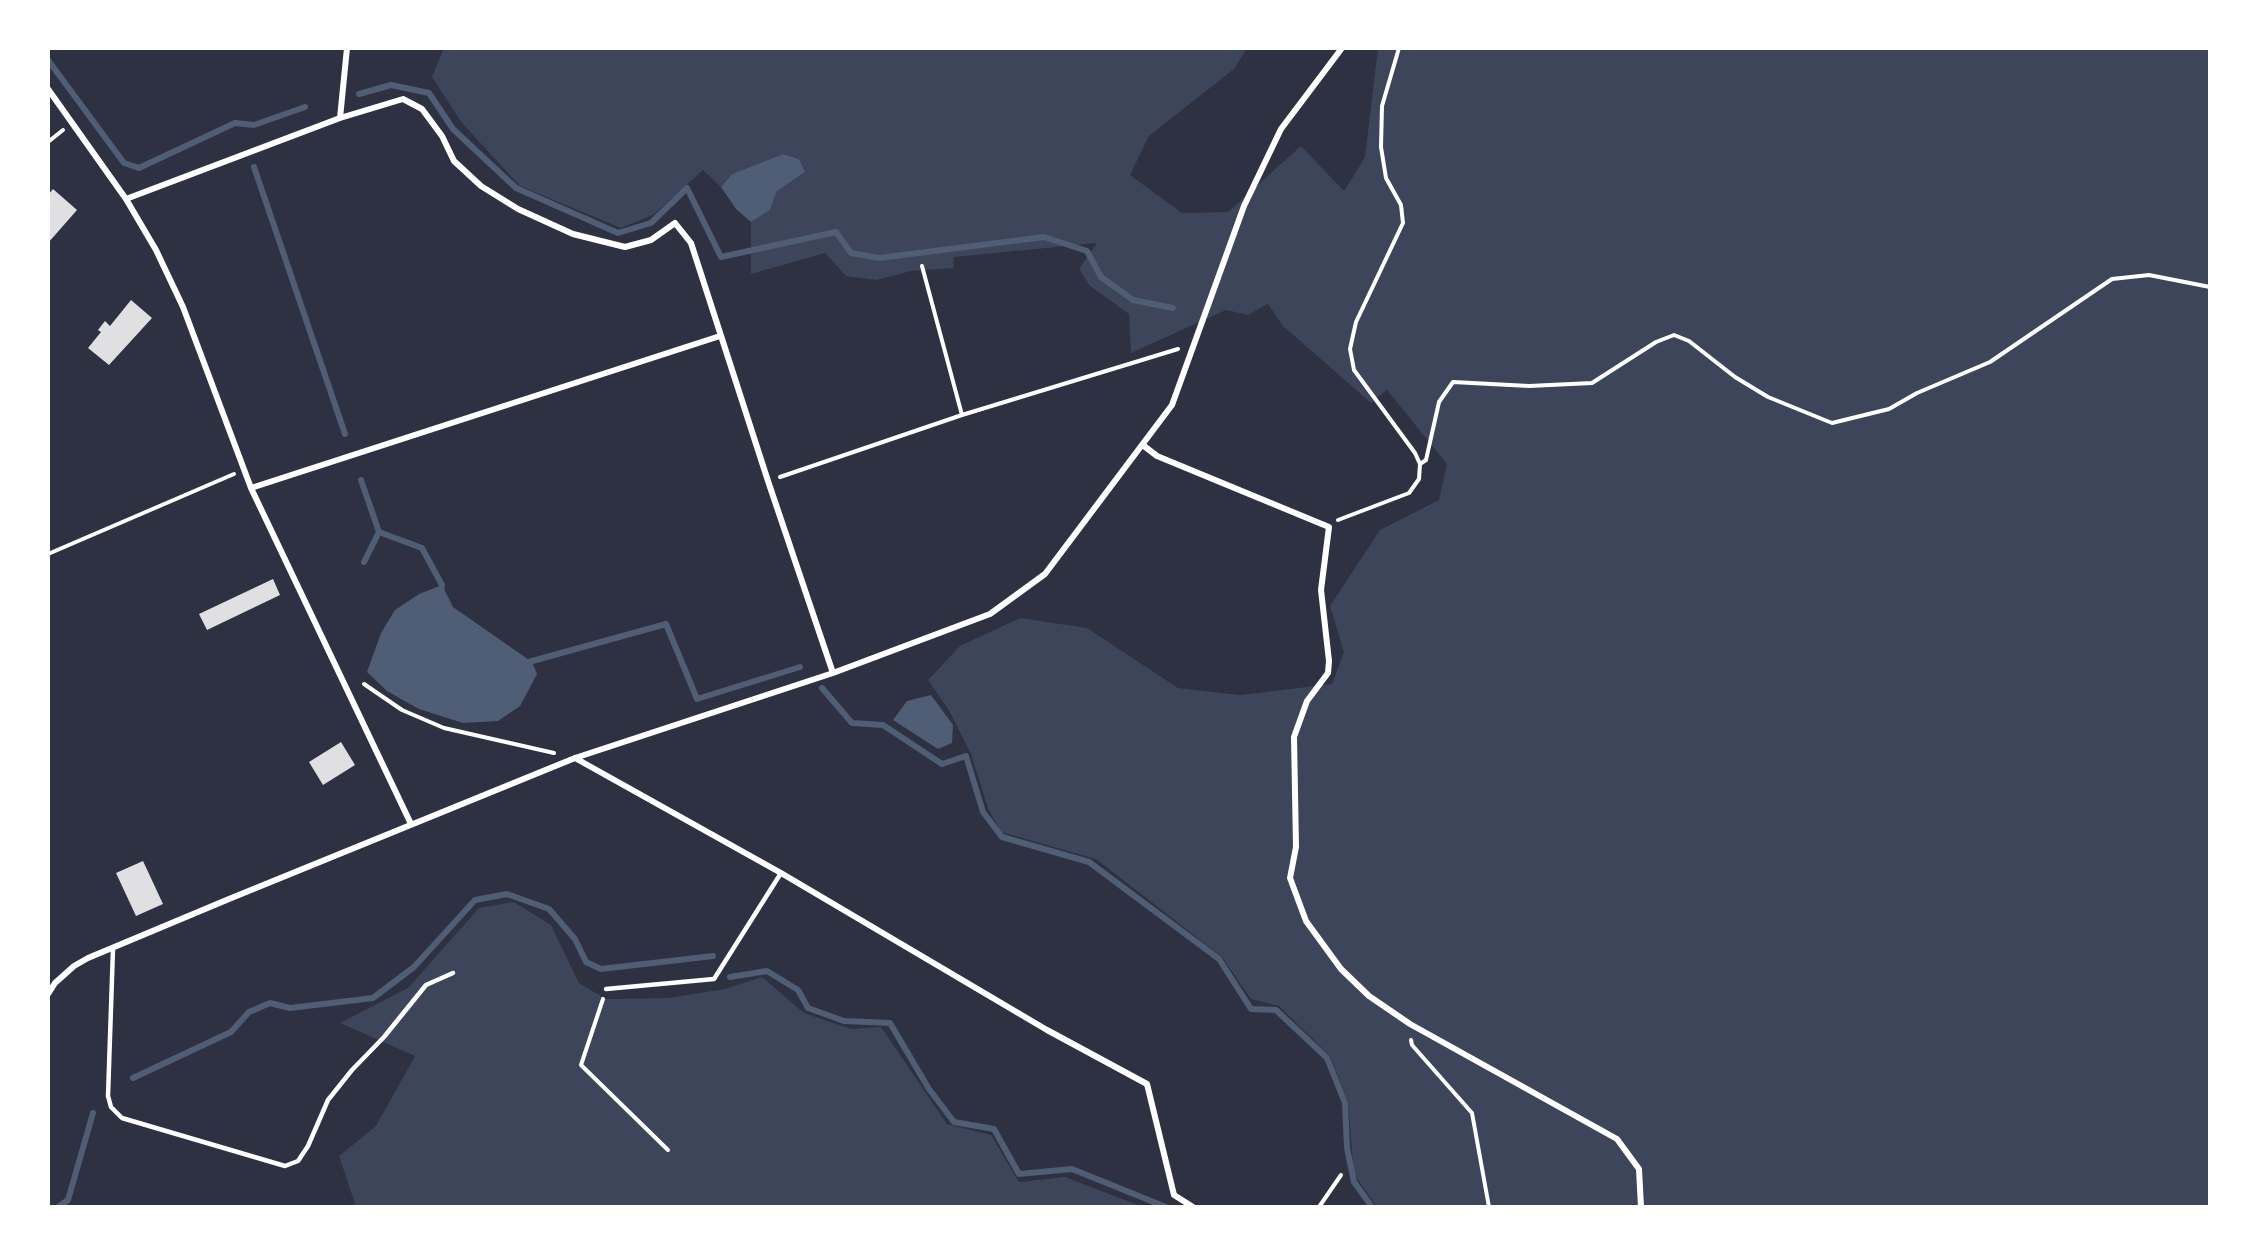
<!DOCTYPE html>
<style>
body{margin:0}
#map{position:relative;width:2258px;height:1255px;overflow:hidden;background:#2d3142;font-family:"Zilla Slab",serif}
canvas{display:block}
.frame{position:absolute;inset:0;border:50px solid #fff;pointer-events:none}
</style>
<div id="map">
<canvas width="2258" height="1255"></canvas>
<div class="frame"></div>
</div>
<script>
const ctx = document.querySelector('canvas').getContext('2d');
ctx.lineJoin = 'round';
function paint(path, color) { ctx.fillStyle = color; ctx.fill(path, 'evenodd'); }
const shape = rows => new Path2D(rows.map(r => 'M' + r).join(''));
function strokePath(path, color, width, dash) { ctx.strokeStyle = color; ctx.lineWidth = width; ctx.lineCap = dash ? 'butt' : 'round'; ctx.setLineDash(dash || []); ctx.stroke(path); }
const green = shape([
 [444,48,1247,48,1234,69,1149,136,1130,175,1182,213,1228,212,1301,146,1344,191,1365,157,1378,48,2210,48,2210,1207,1377,1207,1354,1174,1348,1102,1330,1056,1279,1006,1251,999,1222,957,1096,859,1001,832,988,808,971,754,950,712,928,680,960,646,1020,618,1087,628,1178,688,1240,695,1332,684,1344,652,1330,606,1380,530,1439,500,1447,464,1387,390,1371,403,1283,326,1268,304,1248,315,1226,310,1131,353,1129,314,1090,286,1079,269,1097,243,954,257,953,268,911,271,876,280,846,276,825,253,751,274,751,222,770,210,777,191,805,172,799,159,783,154,732,174,721,187,703,170,653,215,621,228,520,186,462,123,432,77],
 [514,902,551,925,579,983,606,999,668,998,725,989,762,977,804,1013,851,1029,881,1027,947,1124,991,1135,1019,1182,1065,1177,1143,1207,356,1207,339,1156,376,1126,415,1056,340,1023,408,988,479,908]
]);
const water = shape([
 [783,154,799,159,805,172,777,191,770,210,751,222,736,209,721,187,732,174],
 [442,585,453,607,532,662,537,674,520,706,498,721,463,723,419,709,387,691,367,672,381,633,395,610,419,594],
 [931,695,953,725,952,743,938,749,893,720,907,701]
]);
const stream = shape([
 [48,60,124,163,139,168,235,123,254,125,305,107],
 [359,94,391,85,429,93,453,129,516,188,618,233,651,223,687,188,721,257,836,232,851,253,879,258,1044,237,1087,251,1101,277,1133,300,1173,308],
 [254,167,345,434],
 [361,480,379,532,364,562],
 [379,532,422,548,442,585,441,591],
 [525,663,666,624,697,699,800,667],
 [822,688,852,723,883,725,942,764,966,756,983,812,1002,837,1089,862,1219,959,1251,1009,1276,1010,1327,1058,1345,1103,1347,1148,1354,1182,1372,1207],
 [730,977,767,971,798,990,808,1008,844,1021,890,1023,929,1089,954,1122,994,1129,1019,1174,1072,1169,1166,1207],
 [133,1078,231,1032,249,1012,270,1003,290,1008,373,998,414,967,475,900,507,894,549,909,575,939,586,962,601,969,713,956],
 [58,1207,68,1200,93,1113]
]);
const building = shape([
 [53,189,77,210,48,243,48,195],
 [131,300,152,318,109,365,88,348,101,332,98,330,105,321,110,326],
 [273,579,280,595,207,630,199,614],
 [341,742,355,765,323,785,309,762],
 [143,861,163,904,136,916,116,873]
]);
const path = shape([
 [48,142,63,130],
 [922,266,962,415],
 [1420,464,1426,460,1439,402,1453,382,1529,386,1592,383,1656,342,1674,335,1689,341,1735,377,1768,397,1832,423,1889,409,1917,393,1990,362,2112,279,2149,275,2210,287],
 [780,477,962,415,1178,349],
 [1338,520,1409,493,1419,479,1420,464,1415,453,1354,370,1350,349,1356,322,1403,223,1401,205,1386,178,1381,147,1382,106,1399,48],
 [48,554,234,474],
 [364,684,402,710,444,728,554,753],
 [603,999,581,1065,668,1150],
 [1411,1040,1412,1045,1472,1113,1489,1207],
 [1319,1207,1341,1175]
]);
const service = shape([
 [113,949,108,1096,111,1107,122,1118,285,1166,298,1161,308,1146,328,1100,352,1070,384,1037,426,985,453,973],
 [606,989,714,979,781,873]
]);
const minor = shape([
 [48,89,126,199,156,250,183,307,251,488,411,824],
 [340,118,347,48],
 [126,199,340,118,403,99,422,109,442,136,454,161,481,186,518,209,573,234,625,247,651,240,675,223,691,243,768,481,833,673],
 [1144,446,1157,456,1329,527,1321,590,1329,661,1328,673,1307,701,1294,737,1296,847,1290,878,1306,921,1341,969,1369,996,1410,1024,1617,1139,1639,1169,1641,1207],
 [251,488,720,336],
 [575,758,781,873,1047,1030,1147,1084,1174,1195,1193,1207],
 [48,994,55,983,74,966,88,958,229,899,575,758,833,673,990,614,1045,574,1172,405,1244,206,1281,129,1342,48]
]);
paint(green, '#3c4559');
paint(water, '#4f5d75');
strokePath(stream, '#4f5d75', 6);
paint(building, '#e0e0e3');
strokePath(path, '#fff', 4);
strokePath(service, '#fff', 4.5);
strokePath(minor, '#fff', 6);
</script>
